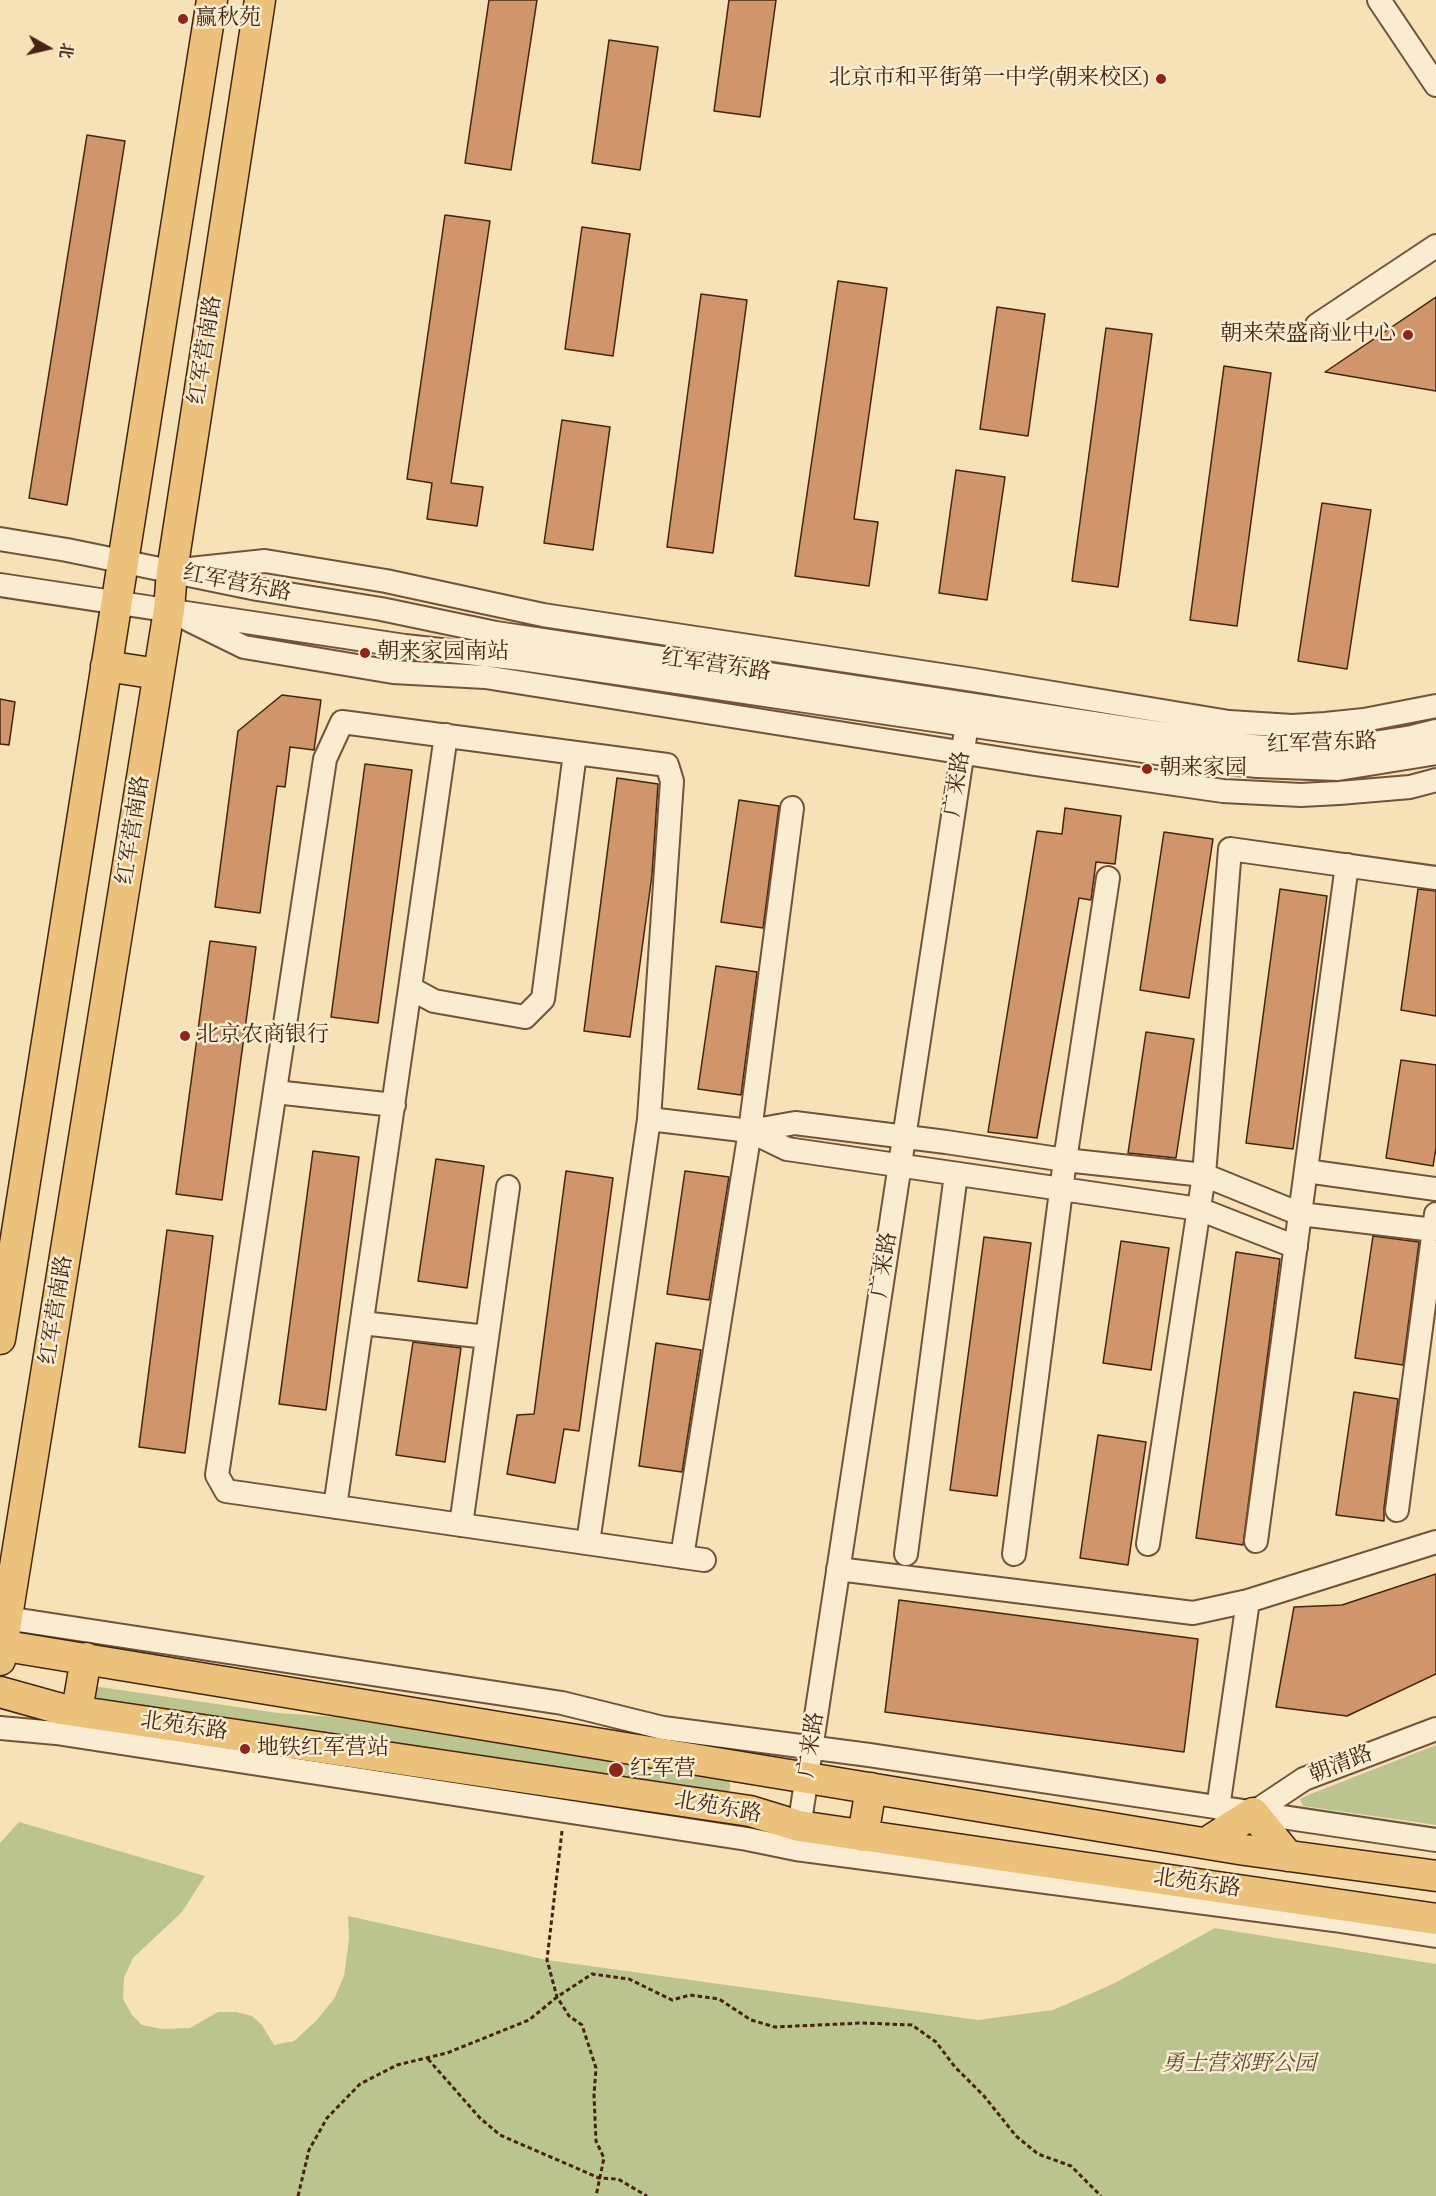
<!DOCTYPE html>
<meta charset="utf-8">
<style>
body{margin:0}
#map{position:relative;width:1436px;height:2196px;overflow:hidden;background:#f6e2b6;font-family:Alegreya,"Noto Serif SC",serif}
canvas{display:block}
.north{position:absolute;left:18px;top:18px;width:60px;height:60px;-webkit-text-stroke:4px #f9ecd0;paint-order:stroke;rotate:98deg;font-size:16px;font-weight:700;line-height:24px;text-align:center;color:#452310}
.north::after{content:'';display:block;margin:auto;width:21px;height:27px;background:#452310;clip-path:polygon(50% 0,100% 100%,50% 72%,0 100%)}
</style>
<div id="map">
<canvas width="1436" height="2196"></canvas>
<div class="north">北</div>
</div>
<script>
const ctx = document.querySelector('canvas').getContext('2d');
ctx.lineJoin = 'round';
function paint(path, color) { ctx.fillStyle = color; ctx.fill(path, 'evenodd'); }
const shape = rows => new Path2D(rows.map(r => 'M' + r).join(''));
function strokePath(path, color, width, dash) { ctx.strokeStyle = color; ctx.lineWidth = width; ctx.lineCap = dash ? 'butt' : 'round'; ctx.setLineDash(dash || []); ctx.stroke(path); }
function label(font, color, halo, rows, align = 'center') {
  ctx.font = font + ' Alegreya,"Noto Serif SC",serif'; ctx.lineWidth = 5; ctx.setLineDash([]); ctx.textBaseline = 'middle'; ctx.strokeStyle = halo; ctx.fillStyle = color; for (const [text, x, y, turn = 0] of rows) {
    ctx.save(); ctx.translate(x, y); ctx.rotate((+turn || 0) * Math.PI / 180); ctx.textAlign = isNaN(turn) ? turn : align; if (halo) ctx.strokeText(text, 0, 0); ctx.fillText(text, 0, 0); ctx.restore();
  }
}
const green = shape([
 [93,1686,278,1713,364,1719,727,1778,730,1784,730,1789,727,1792,722,1793,97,1705,90,1690],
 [1436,1745,1436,1825,1303,1806,1300,1799,1308,1795],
 [19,1822,205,1876,182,1912,133,1958,124,1978,123,1999,132,2015,142,2025,162,2029,190,2028,218,2012,236,2012,252,2016,262,2025,274,2045,294,2041,316,2021,334,1999,344,1976,349,1939,348,1916,547,1960,978,2020,1053,2010,1113,1984,1215,1928,1436,1964,1436,2196,0,2196,0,1843]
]);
const building = shape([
 [489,0,537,0,511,170,465,163,489,0],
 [729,0,776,0,760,117,714,111,729,0],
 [609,40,658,47,640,170,592,163,609,40],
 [87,135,125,141,67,505,29,498,87,135],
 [445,215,490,221,451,483,483,487,477,526,427,519,432,483,407,479,445,215],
 [582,227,630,234,613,356,565,349,582,227],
 [838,281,887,288,854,519,878,522,869,586,795,576,838,281],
 [701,294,747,300,713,553,667,547,701,294],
 [1436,297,1436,391,1325,372,1436,297],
 [997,307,1045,314,1028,436,980,429,997,307],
 [1106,328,1152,334,1118,587,1072,581,1106,328],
 [1224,366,1271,373,1237,626,1190,620,1224,366],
 [562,420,610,427,593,550,544,543,562,420],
 [956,470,1005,477,987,600,939,593,956,470],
 [1322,503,1371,510,1347,669,1298,661,1322,503],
 [282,695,321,700,314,750,290,747,285,787,277,786,260,913,215,907,238,731,282,695],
 [0,699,15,702,9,745,0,744,0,699],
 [365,764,412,770,378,1023,331,1017,365,764],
 [617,778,658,784,652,875,630,1037,584,1031,617,778],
 [739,800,779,806,763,928,721,922,739,800],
 [1065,808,1121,816,1115,864,1096,862,1091,900,1079,898,1037,1138,988,1132,1037,831,1062,834,1065,808],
 [1164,832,1213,839,1189,998,1140,990,1164,832],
 [1280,889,1327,896,1293,1149,1246,1143,1280,889],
 [1418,889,1436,891,1436,1016,1401,1010,1418,889],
 [210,941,256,947,222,1200,176,1194,210,941],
 [716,966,757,972,741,1095,698,1089,716,966],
 [1146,1032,1194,1039,1176,1158,1128,1153,1146,1032],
 [1401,1060,1436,1065,1436,1148,1433,1166,1386,1158,1401,1060],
 [313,1151,359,1157,326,1410,279,1404,313,1151],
 [436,1159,484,1166,467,1288,418,1281,436,1159],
 [566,1171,613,1178,579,1431,564,1429,555,1483,507,1474,517,1415,534,1414,566,1171],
 [685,1171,729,1177,709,1300,667,1294,685,1171],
 [167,1230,213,1236,185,1453,139,1447,167,1230],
 [1373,1236,1419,1242,1403,1365,1355,1358,1373,1236],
 [984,1237,1031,1243,997,1496,950,1490,984,1237],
 [1121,1241,1169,1248,1151,1370,1103,1363,1121,1241],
 [1236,1252,1280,1259,1243,1545,1196,1538,1236,1252],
 [413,1342,461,1348,445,1462,396,1455,413,1342],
 [656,1343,701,1350,682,1472,639,1466,656,1343],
 [1354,1392,1398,1399,1384,1508,1384,1521,1336,1515,1354,1392],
 [1098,1435,1146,1442,1128,1565,1080,1558,1098,1435],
 [1436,1574,1436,1674,1347,1716,1276,1707,1294,1607,1342,1605,1436,1574],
 [899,1600,1198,1639,1184,1752,885,1712,899,1600]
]);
const path = shape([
 [562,1831,547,1960,557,1997,569,2016,582,2025,596,2068,594,2095,596,2141,604,2158,596,2196],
 [428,2059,480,2118,500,2135,599,2178,618,2179,647,2196],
 [298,2196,309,2150,327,2118,360,2084,397,2065,447,2053,529,2020,557,1997,592,1974,629,1979,672,2000,690,1995,719,1999,751,2020,775,2027,862,2023,912,2025,936,2042,955,2067,984,2096,1016,2136,1038,2154,1071,2166,1101,2196]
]);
const minor = shape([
 [1379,0,1436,85],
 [1317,325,1436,246],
 [0,539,67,550,257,589,381,609,496,633,1232,744,1275,748,1341,748,1412,737,1436,731],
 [190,569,265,561,386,581,543,615,974,680,1229,722,1292,726,1325,724,1364,720,1436,706],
 [0,585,405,646,522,659,1211,761,1257,766,1338,769,1436,753],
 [189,620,244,647,393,672,485,677,1035,764,1223,791,1301,795,1339,793,1410,787,1436,780],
 [446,735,410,988,434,1001,525,1017,543,999,575,753],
 [275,1092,394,1105],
 [649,1119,750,1131,795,1123,946,1142,1065,1160,1204,1175,1300,1214,1434,1230],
 [750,1131,787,1149,1199,1209,1296,1247],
 [1306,1171,1436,1189],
 [362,1323,487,1337],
 [335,1507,410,988],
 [1397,1510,1436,1214],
 [461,1525,508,1187],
 [1256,1541,1347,865],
 [588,1543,649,1119,672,781,667,765,342,722,325,759,217,1475,226,1491,704,1560],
 [1148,1544,1204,1175,1230,849,1436,878],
 [906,1554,956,1174],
 [1014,1554,1065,1160,1108,878],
 [682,1557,750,1131,792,808],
 [838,1569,1193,1613,1248,1601,1436,1542],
 [0,1617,562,1703,663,1728,869,1755,1436,1840],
 [0,1728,56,1733,747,1839,796,1849,1334,1920,1436,1936],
 [1218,1808,1248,1601],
 [1253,1813,1304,1779,1436,1729],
 [797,1841,965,737]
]);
const major = shape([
 [106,666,158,674],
 [0,1339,212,0],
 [0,1645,1245,1850,1436,1876],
 [0,1660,169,610,172,571,260,0],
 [0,1692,61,1709,750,1811,799,1826,1436,1919],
 [77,1711,86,1658],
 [863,1836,871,1788],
 [1206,1843,1253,1813,1288,1856]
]);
const markers = [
 [183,19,6,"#8f2418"],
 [1161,79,6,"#8f2418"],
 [1408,335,6,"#8f2418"],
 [365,653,6,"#8f2418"],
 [1147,769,6,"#8f2418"],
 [185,1036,6,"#8f2418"],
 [245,1749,6,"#8f2418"],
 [616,1770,8,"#8f2418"]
];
const poiNames = [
 ["赢秋苑",195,19],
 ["北京市和平街第一中学(朝来校区)",1149,79,"right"],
 ["朝来荣盛商业中心",1396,335,"right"],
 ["朝来家园南站",377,653],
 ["朝来家园",1159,769],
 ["北京农商银行",197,1036],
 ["地铁红军营站",257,1749],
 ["红军营",630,1770]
];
const streetNames = [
 ["红军营南路",206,350,-81],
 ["红军营东路",237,584,11],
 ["红军营东路",716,666,8],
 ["红军营东路",1322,744,-2],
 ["广来路",958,784,-81],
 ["红军营南路",134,830,-81],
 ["广来路",885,1265,-81],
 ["红军营南路",57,1310,-81],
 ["北苑东路",184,1727,8],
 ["广来路",812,1745,-81],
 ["朝清路",1341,1765,-21],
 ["北苑东路",718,1808,10],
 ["北苑东路",1197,1884,8]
];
const parkNames = [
 ["勇士营郊野公园",1239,2065]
];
paint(green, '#bbc38f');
paint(building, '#d0956a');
strokePath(building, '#452310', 1.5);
strokePath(minor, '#71533a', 26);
strokePath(major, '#452310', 33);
strokePath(path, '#452310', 3, [4.5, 3]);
strokePath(minor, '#f9ecd0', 22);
strokePath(major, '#ebc17b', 30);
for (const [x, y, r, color] of markers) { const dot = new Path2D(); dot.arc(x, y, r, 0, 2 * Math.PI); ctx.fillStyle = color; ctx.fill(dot); strokePath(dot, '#f9ecd0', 2); }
label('22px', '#452310', '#f9ecd0', poiNames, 'left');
label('22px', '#452310', '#f9ecd0', streetNames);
label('italic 22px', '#624b30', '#f9ecd0', parkNames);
</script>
